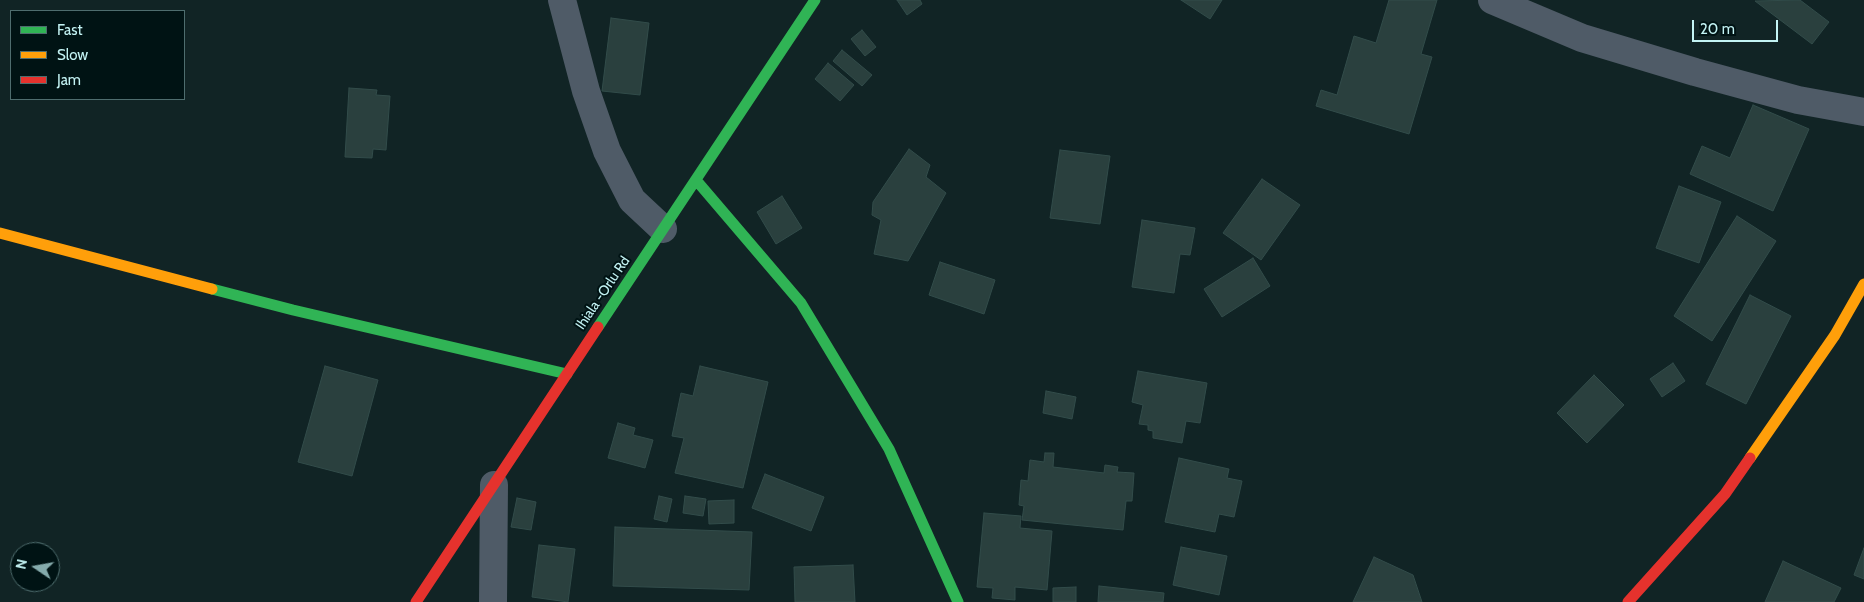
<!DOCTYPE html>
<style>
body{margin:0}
#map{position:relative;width:1864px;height:602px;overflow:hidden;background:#112425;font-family:Cabin,sans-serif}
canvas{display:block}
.legend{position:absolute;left:10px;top:10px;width:175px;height:90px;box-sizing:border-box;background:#001314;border:1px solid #4e6d6e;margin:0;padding:6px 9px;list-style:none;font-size:15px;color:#c3f3f4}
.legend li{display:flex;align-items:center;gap:10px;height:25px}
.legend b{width:25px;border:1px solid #4e6d6e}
.north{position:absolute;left:10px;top:542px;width:50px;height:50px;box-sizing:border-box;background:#001314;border:1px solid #4e6d6e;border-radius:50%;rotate:282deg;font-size:14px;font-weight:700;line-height:20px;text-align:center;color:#c3f3f4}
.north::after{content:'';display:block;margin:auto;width:18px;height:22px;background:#85abac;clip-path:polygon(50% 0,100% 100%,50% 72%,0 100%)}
.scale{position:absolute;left:1692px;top:20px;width:86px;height:22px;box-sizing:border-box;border:2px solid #c3f3f4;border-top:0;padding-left:6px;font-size:15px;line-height:18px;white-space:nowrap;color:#c3f3f4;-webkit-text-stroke:4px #001314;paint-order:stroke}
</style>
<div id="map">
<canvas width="1864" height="602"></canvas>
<ul class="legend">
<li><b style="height:6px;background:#30b455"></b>Fast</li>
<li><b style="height:6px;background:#ff9f0a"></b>Slow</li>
<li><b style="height:6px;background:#e5322d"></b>Jam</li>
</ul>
<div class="north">N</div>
<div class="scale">20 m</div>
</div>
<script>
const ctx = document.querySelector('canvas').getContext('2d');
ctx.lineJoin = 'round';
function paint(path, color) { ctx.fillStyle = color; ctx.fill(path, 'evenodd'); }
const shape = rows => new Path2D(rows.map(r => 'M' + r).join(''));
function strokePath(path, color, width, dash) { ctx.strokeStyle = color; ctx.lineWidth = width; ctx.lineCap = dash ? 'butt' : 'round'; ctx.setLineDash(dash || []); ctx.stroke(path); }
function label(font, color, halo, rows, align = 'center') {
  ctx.font = font + ' Cabin,sans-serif'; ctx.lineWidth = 4; ctx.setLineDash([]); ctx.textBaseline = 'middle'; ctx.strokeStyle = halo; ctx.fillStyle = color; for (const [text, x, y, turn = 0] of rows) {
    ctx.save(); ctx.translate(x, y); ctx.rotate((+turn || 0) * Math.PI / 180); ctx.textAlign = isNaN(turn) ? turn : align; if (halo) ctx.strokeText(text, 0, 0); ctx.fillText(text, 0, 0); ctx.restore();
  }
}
const building = shape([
 [897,0,920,0,922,4,907,15,897,0],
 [1181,0,1222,0,1210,19,1181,0],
 [1389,0,1437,0,1421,54,1432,57,1409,134,1316,106,1321,90,1337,95,1354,36,1376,43,1389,0],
 [1800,0,1829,22,1812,44,1755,1,1800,0],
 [611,18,649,23,640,95,602,91,611,18],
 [862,30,876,47,865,56,851,39,862,30],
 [842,50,872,75,862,86,833,61,842,50],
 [828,63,854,85,840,101,815,79,828,63],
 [349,88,377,90,376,95,390,96,386,150,373,149,372,158,345,157,349,88],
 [1753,105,1809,129,1773,211,1690,174,1702,146,1730,158,1753,105],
 [909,149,930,165,926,177,946,193,908,261,874,254,881,220,872,215,873,202,909,149],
 [1060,150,1110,156,1100,224,1050,218,1060,150],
 [1262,179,1300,205,1261,260,1223,233,1262,179],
 [1679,186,1721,202,1699,263,1656,248,1679,186],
 [782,196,802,228,776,244,757,212,782,196],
 [1737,216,1776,241,1712,341,1674,316,1737,216],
 [1142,220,1195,228,1190,255,1180,254,1174,293,1132,287,1142,220],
 [1253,258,1270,286,1222,317,1204,289,1253,258],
 [940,262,995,280,984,314,929,295,940,262],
 [1750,295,1791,316,1746,404,1706,384,1750,295],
 [1673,363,1685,381,1662,397,1650,379,1673,363],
 [325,366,378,380,352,476,298,462,325,366],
 [700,366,768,382,743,488,675,473,684,438,672,436,681,393,693,396,700,366],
 [1138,371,1207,383,1200,423,1186,421,1182,443,1153,438,1153,431,1148,430,1148,425,1139,424,1143,405,1132,402,1138,371],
 [1594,375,1624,405,1587,443,1557,413,1594,375],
 [1046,391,1076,397,1072,419,1043,413,1046,391],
 [618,423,635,428,633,435,653,440,645,468,608,458,618,423],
 [1045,453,1054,453,1053,467,1104,473,1105,465,1118,467,1117,472,1134,473,1132,501,1126,501,1123,530,1022,520,1024,506,1019,505,1021,480,1028,481,1030,460,1044,462,1045,453],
 [1179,458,1229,469,1227,478,1242,481,1234,517,1219,514,1215,532,1165,522,1179,458],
 [765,474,824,497,811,531,752,508,765,474],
 [659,496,672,499,667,522,654,519,659,496],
 [685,496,706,499,703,516,683,513,685,496],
 [517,498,536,502,531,530,511,527,517,498],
 [734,500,734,523,709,524,708,501,734,500],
 [984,513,1021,516,1020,528,1052,531,1047,590,1015,587,1015,600,992,598,993,588,977,587,984,513],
 [615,527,752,532,749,590,613,586,615,527],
 [539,545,575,549,568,602,532,597,539,545],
 [1181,547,1227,556,1219,595,1173,585,1181,547],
 [1864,548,1864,579,1854,575,1864,548],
 [1374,557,1413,575,1422,602,1353,602,1374,557],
 [1783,561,1841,588,1834,602,1765,602,1783,561],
 [853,565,855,602,795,602,794,567,853,565],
 [1099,586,1164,593,1163,602,1098,602,1099,586],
 [1076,587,1076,602,1053,602,1053,588,1076,587]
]);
const street = shape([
 [562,0,586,91,607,151,632,200,663,229],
 [1492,0,1582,38,1695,72,1798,100,1864,112],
 [493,602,494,485]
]);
const fast = shape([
 [696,180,801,303,889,449,958,602],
 [212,289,293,310,567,374],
 [598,327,815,0]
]);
const slow = shape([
 [0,233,212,289],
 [1750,458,1835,335,1864,284]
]);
const jam = shape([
 [416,602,598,327],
 [1628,602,1725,494,1750,458]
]);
const streetNames = [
 ["Ihiala -Orlu Rd",603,293,-56]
];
paint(building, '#2a403e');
strokePath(building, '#324c4a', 1);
strokePath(street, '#4f5b67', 28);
strokePath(fast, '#30b455', 11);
strokePath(slow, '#ff9f0a', 11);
strokePath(jam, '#e5322d', 11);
label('14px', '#c3f3f4', '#001314', streetNames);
</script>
